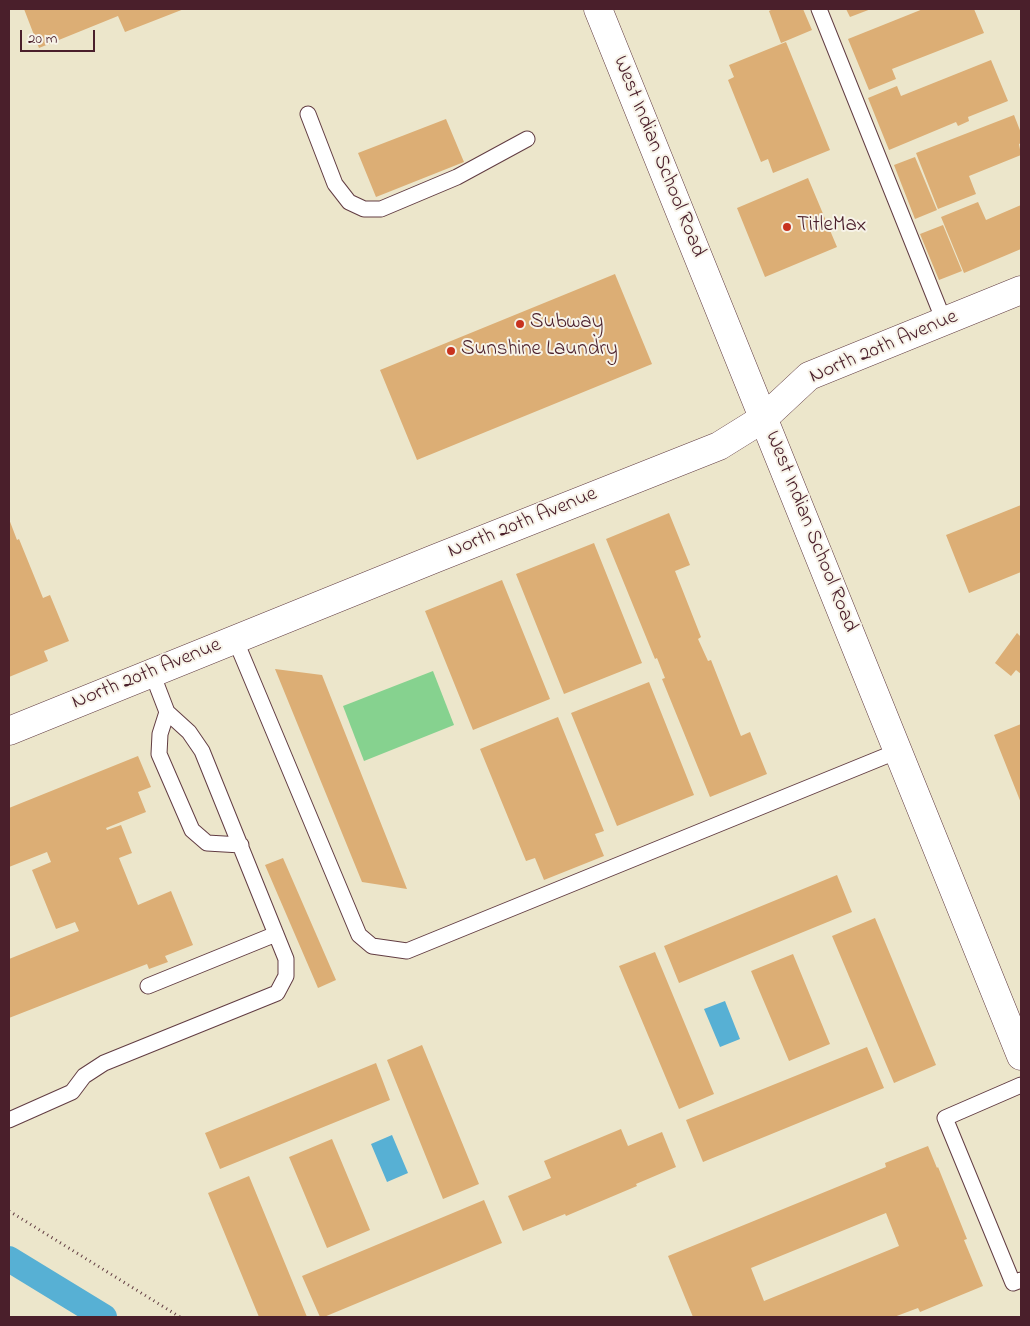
<!DOCTYPE html>
<style>
body{margin:0}
#map{position:relative;width:1030px;height:1326px;overflow:hidden;background:#ece6cb;font-family:"Indie Flower",sans-serif}
canvas{display:block}
.frame{position:absolute;inset:0;border:10px solid #4a1f2b;pointer-events:none}
.scale{position:absolute;left:20px;top:30px;width:75px;height:22px;box-sizing:border-box;border:2px solid #4a1f2b;border-top:0;padding-left:6px;font-size:15px;line-height:18px;white-space:nowrap;color:#4a1f2b;-webkit-text-stroke:4px #f7f3e8;paint-order:stroke}
</style>
<div id="map">
<canvas width="1030" height="1326"></canvas>
<div class="frame"></div>
<div class="scale">20 m</div>
</div>
<script>
const ctx = document.querySelector('canvas').getContext('2d');
ctx.lineJoin = 'round';
function paint(path, color) { ctx.fillStyle = color; ctx.fill(path, 'evenodd'); }
const shape = rows => new Path2D(rows.map(r => 'M' + r).join(''));
function strokePath(path, color, width, dash) { ctx.strokeStyle = color; ctx.lineWidth = width; ctx.lineCap = dash ? 'butt' : 'round'; ctx.setLineDash(dash || []); ctx.stroke(path); }
function label(font, color, halo, rows, align = 'center') {
  ctx.font = font + ' "Indie Flower",sans-serif'; ctx.lineWidth = 4; ctx.setLineDash([]); ctx.textBaseline = 'middle'; ctx.strokeStyle = halo; ctx.fillStyle = color; for (const [text, x, y, turn = 0] of rows) {
    ctx.save(); ctx.translate(x, y); ctx.rotate((+turn || 0) * Math.PI / 180); ctx.textAlign = isNaN(turn) ? turn : align; if (halo) ctx.strokeText(text, 0, 0); ctx.fillText(text, 0, 0); ctx.restore();
  }
}
const green = shape([
 [433,671,454,725,364,761,343,706]
]);
const water = shape([
 [725,1001,740,1039,720,1047,704,1009],
 [392,1135,408,1173,387,1182,371,1144]
]);
const canal = shape([
 [9,1259,104,1317]
]);
const building = shape([
 [24,9,184,9,125,32,118,16,39,48],
 [773,9,803,9,812,30,781,43,769,11],
 [846,9,871,9,850,17],
 [923,9,974,9,984,33,892,69,896,79,869,90,848,39],
 [786,42,830,150,773,173,768,159,761,162,728,80,734,77,729,65],
 [991,60,1008,101,968,117,969,121,958,126,956,122,889,150,868,98,897,86,901,96],
 [1014,115,1021,133,1021,143,1019,144,1021,155,969,176,976,194,938,209,916,153],
 [446,119,464,162,376,197,358,153],
 [915,157,937,210,915,219,894,165],
 [808,178,837,247,765,277,737,208],
 [978,202,986,220,1021,205,1021,249,964,273,941,217],
 [943,225,962,271,939,280,920,234],
 [615,274,652,364,417,460,380,370],
 [1021,505,1021,572,969,593,946,535],
 [669,513,690,565,675,571,701,637,698,639,708,661,711,660,741,736,750,732,767,774,710,797,662,679,665,678,657,658,655,659,606,539],
 [9,519,17,540,19,539,43,598,50,595,69,641,44,651,48,661,9,677],
 [594,543,642,663,564,694,516,574],
 [502,580,550,699,473,730,425,611],
 [1017,633,1021,637,1021,674,1016,670,1011,676,995,663],
 [275,669,322,675,407,889,362,882],
 [649,682,694,795,617,826,571,713],
 [558,717,604,831,595,834,604,856,544,880,535,858,526,861,480,749],
 [1021,724,1021,803,994,735],
 [138,756,151,787,138,792,146,812,106,828,107,830,121,825,132,853,119,858,138,905,171,891,193,945,165,956,168,962,149,969,147,964,9,1018,9,959,79,931,75,922,56,929,32,870,51,862,47,852,9,867,9,808],
 [283,858,336,980,318,988,265,865],
 [837,875,852,912,679,983,664,946],
 [875,918,936,1065,894,1083,832,936],
 [655,952,714,1094,679,1109,619,966],
 [793,954,830,1044,789,1061,751,971],
 [422,1045,479,1184,443,1199,387,1060],
 [867,1047,884,1088,703,1162,686,1120],
 [376,1063,390,1100,220,1169,205,1133],
 [621,1129,628,1146,662,1132,676,1167,636,1184,637,1186,566,1216,565,1214,523,1231,508,1196,551,1178,544,1161],
 [332,1139,370,1230,327,1248,289,1157],
 [928,1146,937,1168,938,1167,967,1239,964,1240,983,1286,920,1312,918,1308,894,1317,693,1317,668,1256,886,1167,885,1163],
 [886,1213,899,1246,764,1301,751,1268],
 [249,1176,307,1317,259,1317,208,1193],
 [484,1200,502,1243,324,1317,320,1317,302,1276]
]);
const path = shape([
 [9,1211,180,1317]
]);
const lane = shape([
 [819,9,944,321],
 [308,114,335,184,349,202,364,209,381,209,457,177,527,139],
 [235,639,359,935,372,946,407,951,898,751],
 [167,712,160,734,159,754,192,830,207,843,241,845],
 [148,986,276,934],
 [1021,1085,945,1118,1013,1283,1021,1280],
 [9,1120,72,1092,84,1076,104,1063,277,993,286,976,286,959,202,751,189,732,167,712,152,673]
]);
const street = shape([
 [9,731,434,559,719,446,764,418,809,376,1021,290]
]);
const secondary = shape([
 [598,9,1021,1056]
]);
const markers = [
 [787,227,5,"#c8321e"],
 [520,324,5,"#c8321e"],
 [451,351,5,"#c8321e"]
];
const streetNames = [
 ["West Indian School Road",658,157,68],
 ["North 20th Avenue",884,348,-23],
 ["North 20th Avenue",523,524,-22],
 ["West Indian School Road",810,532,68],
 ["North 20th Avenue",147,675,-22]
];
const poiNames = [
 ["TitleMax",797,227],
 ["Subway",530,324],
 ["Sunshine Laundry",461,351]
];
paint(green, '#86d28f');
paint(water, '#57b0d4');
strokePath(canal, '#57b0d4', 26);
paint(building, '#dcae75');
strokePath(lane, '#623d43', 17);
strokePath(street, '#623d43', 29);
strokePath(secondary, '#623d43', 29);
strokePath(path, '#623d43', 3, [1, 4]);
strokePath(lane, '#fff', 15);
strokePath(street, '#fff', 28);
strokePath(secondary, '#fff', 28);
for (const [x, y, r, color] of markers) { const dot = new Path2D(); dot.arc(x, y, r, 0, 2 * Math.PI); ctx.fillStyle = color; ctx.fill(dot); strokePath(dot, '#f7f3e8', 2); }
label('21px', '#4a1f2b', '#f7f3e8', streetNames);
label('21px', '#4a1f2b', '#f7f3e8', poiNames, 'left');
</script>
